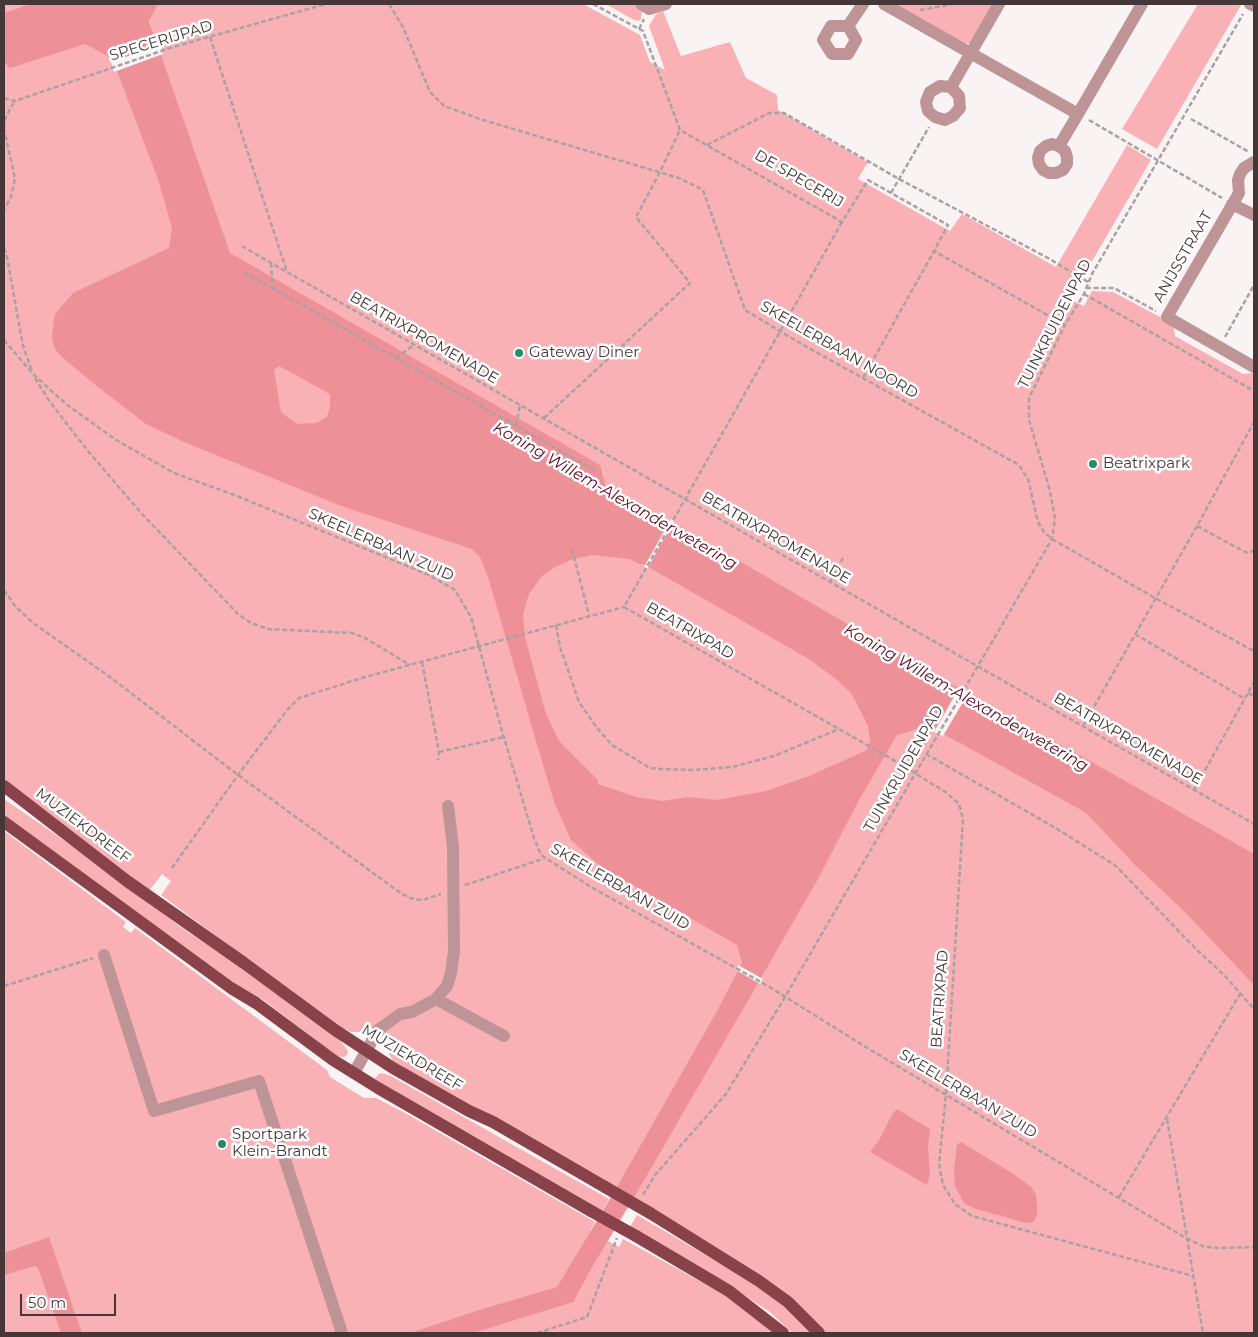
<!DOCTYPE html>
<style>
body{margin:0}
#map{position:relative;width:1258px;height:1337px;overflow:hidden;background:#faf3f4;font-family:Montserrat,sans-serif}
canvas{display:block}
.frame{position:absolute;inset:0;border:5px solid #453738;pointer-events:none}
.scale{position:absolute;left:20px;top:1294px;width:96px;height:22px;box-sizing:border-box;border:2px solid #453738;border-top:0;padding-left:6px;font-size:15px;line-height:18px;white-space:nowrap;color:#453738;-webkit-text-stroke:4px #fff;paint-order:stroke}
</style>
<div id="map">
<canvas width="1258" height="1337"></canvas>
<div class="frame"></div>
<div class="scale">50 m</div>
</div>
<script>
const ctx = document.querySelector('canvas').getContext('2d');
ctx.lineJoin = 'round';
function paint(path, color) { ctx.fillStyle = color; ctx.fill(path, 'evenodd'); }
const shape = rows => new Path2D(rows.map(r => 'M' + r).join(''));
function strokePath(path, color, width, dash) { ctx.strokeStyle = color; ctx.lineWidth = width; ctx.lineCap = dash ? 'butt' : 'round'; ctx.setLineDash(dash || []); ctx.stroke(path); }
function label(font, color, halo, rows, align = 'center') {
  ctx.font = font + ' Montserrat,sans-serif'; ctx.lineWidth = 5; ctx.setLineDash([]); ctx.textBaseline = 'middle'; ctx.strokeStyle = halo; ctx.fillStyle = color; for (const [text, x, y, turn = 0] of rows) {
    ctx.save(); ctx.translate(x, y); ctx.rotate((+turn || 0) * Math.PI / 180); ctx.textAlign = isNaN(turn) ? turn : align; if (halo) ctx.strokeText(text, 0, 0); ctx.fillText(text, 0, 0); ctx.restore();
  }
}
const green = shape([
 [4,4,75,4,153,35,149,19,158,4,583,4,640,35,650,62,665,70,649,26,656,14,663,11,681,56,730,42,746,78,777,95,778,110,869,163,866,165,858,179,950,231,962,214,1056,267,1127,145,1151,160,1070,299,1084,306,1092,291,1113,292,1173,324,1175,336,1243,374,1254,373,1254,1333,824,1333,795,1303,393,1061,389,1054,389,1041,371,1027,359,1032,351,1032,338,1026,161,895,171,881,162,874,149,891,4,785],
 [606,4,633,4,642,9,641,19,638,21,632,19],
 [895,4,991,4,992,6,970,43,965,43],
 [1198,4,1239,4,1241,5,1157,149,1122,129],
 [4,799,75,848,182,928,244,969,339,1039,348,1051,347,1055,344,1057,337,1056,262,999,240,987,4,817],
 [4,831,126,922,123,927,131,933,135,928,327,1070,330,1077,364,1098,376,1098,407,1114,595,1222,590,1231,619,1247,623,1239,734,1300,775,1333,4,1333],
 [380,1073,389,1075,609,1199,602,1211,377,1083,375,1078],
 [637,1215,757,1285,782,1303,812,1333,792,1333,770,1312,747,1297,630,1227]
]);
const water = shape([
 [31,4,158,4,149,21,230,253,600,465,606,487,672,522,968,694,1083,757,1254,854,1254,985,1185,912,1134,864,1092,819,1083,811,929,726,897,735,859,800,818,879,649,1172,591,1269,573,1302,473,1333,410,1333,476,1311,557,1287,617,1187,717,1011,742,963,737,945,600,866,571,840,554,802,488,577,480,557,472,549,341,506,184,442,146,424,98,387,63,358,54,348,52,336,55,314,73,293,169,248,172,229,159,182,112,58,85,44,10,68,4,62,4,13],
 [279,366,330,394,330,408,327,417,316,423,297,424,281,412,274,370],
 [592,555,630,559,639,564,643,564,809,659,836,679,851,693,868,726,870,741,867,750,809,776,766,791,716,800,688,797,663,801,636,797,598,784,598,780,559,741,545,711,525,637,523,614,529,594,542,576,555,567,573,559],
 [897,1109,930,1129,928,1146,930,1173,927,1185,870,1152,879,1140,893,1113],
 [961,1142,1015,1175,1031,1187,1036,1195,1037,1206,1037,1215,1034,1222,1026,1223,973,1208,964,1203,955,1186,954,1170,957,1145],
 [49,1237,76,1316,82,1333,61,1333,38,1268,35,1266,4,1275,4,1253]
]);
const pier = shape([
 [160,45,163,54,114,72,111,62],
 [671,519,674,521,647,569,644,567],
 [960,686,969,692,943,736,934,732],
 [738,965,763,979,760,984,736,970]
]);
const path = shape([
 [389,4,403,27,430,92,444,106,483,120,679,178,703,190,745,310,798,342,1019,465,1028,479,1038,522,1044,532,1052,539,1155,598,1254,651],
 [593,4,643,31,680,130,842,222,868,180,948,225,934,251,1065,325],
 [920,10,953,4],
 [639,29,644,19],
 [210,37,287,272,1254,824],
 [4,98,15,101,173,47,326,4],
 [1191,119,1249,152],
 [1089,120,1222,198],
 [4,128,15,179,11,197,4,210],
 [4,128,6,116,15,101],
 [707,145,769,113,784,113,899,179,1048,258,1088,282],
 [891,193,929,127],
 [842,222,624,607,897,762,947,793,959,804,963,819,946,1094,939,1164,943,1185,955,1204,972,1216,1193,1276],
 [242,246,285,271],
 [4,248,7,257,23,346,32,371],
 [271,263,273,288],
 [244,272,596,471],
 [1086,288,1114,288,1156,311],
 [1084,294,1254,391],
 [1225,337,1254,285],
 [4,340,33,374,66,404,116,440,174,473,237,496,429,575,455,590,471,617,502,731,534,838,541,855,591,887,768,986,869,1049,1186,1238,1202,1246,1217,1248,1254,1247],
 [396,358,414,345],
 [35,378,50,402,88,451,142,514,238,614,251,623,268,629,352,633,365,638,410,665],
 [863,378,934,251],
 [544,418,690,283,636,217,660,172,680,130],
 [516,426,520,405],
 [1197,526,1245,552,1249,553,1254,550],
 [572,549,589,615],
 [830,582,843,558],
 [4,590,15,606,33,623,110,677,238,775,402,894,410,898,420,900,426,899,441,894],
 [556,625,560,647,579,702,597,728,612,745,650,768,660,769,694,770,732,767,774,756,839,729],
 [1135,634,1245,699],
 [422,662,439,752,438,760],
 [1248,693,1254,696],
 [1083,726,1197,526,1254,422],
 [439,752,504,737],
 [926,754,1054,827,1116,866,1197,950,1225,976,1254,1009],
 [1194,790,1254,682],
 [172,868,238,775,288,709,299,698,365,677,624,607],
 [465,885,545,858],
 [4,986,93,958],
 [1167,1119,1203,1333],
 [643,1195,655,1175,726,1094,785,997,1052,539,1055,519,1050,491,1029,420,1029,398,1065,325,1084,294,1092,274,1243,14],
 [1119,1197,1240,994],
 [537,1333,587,1317,617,1238]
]);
const minor = shape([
 [641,4,649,9,666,4],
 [884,4,1078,114,1142,4],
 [1250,4,1254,6],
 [831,26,848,26,856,40,848,54,832,54,823,40,831,26],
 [848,26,863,4],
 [951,87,940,86,930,92,926,102,928,111,935,117,945,120,953,116,960,108,959,96,951,87,999,4],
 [1059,146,1065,151,1067,157,1067,164,1063,170,1056,173,1049,173,1043,170,1039,164,1038,158,1040,151,1046,146,1052,144,1059,146,1078,114],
 [1254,162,1244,168,1240,174,1238,180,1239,193,1167,317,1254,367],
 [1232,204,1254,215],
 [104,955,154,1111,259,1081,342,1333],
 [436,999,447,986,451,973,454,952,453,847,448,806],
 [354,1073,378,1030,400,1014,412,1012,436,999,504,1036]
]);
const major = shape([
 [4,786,127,881,244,963,335,1030,393,1068,469,1111,493,1122,605,1187],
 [4,822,231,988,256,1003,333,1060,378,1088,591,1211],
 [650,1213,759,1281,788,1302,819,1333],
 [636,1236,729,1291,783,1333]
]);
const majorBridge = shape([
 [605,1187,650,1213],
 [591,1211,636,1236]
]);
const markers = [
 [519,353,5,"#278c68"],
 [1093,464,5,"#278c68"],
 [222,1144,5,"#278c68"]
];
const streetNames = [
 ["SPECERIJPAD",161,41,-17],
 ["DE SPECERIJ",799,179,30],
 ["ANIJSSTRAAT",1183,257,-60],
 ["TUINKRUIDENPAD",1055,324,-63],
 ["BEATRIXPROMENADE",424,338,30],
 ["SKEELERBAAN NOORD",839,350,30],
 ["BEATRIXPROMENADE",776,538,30],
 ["SKEELERBAAN ZUID",381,545,24],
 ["BEATRIXPAD",690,631,30],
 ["BEATRIXPROMENADE",1128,739,30],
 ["TUINKRUIDENPAD",904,769,-60],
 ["MUZIEKDREEF",83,826,37],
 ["SKEELERBAAN ZUID",620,887,30],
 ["BEATRIXPAD",940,999,-86],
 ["MUZIEKDREEF",412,1058,31],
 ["SKEELERBAAN ZUID",968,1094,31]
];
const poiNames = [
 ["Gateway Diner",529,353],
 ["Beatrixpark",1103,464],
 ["Sportpark",232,1135],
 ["Klein-Brandt",232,1152]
];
const waterNames = [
 ["Koning Willem-Alexanderwetering",615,496,30],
 ["Koning Willem-Alexanderwetering",966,698,30]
];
paint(green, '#f9b1b5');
paint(water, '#ee9098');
paint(pier, '#faf3f4');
strokePath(path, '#aba1a2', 2.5, [5, 2.5]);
strokePath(minor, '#bf9496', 12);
strokePath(major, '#8a424a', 12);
strokePath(majorBridge, '#8a424a', 12);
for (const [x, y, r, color] of markers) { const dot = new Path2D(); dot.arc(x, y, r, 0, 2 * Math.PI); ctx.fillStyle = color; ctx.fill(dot); strokePath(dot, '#fff', 2); }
label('15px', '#453738', '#fff', streetNames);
label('15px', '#453738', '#fff', poiNames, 'left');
label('italic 16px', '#5e091e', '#fff', waterNames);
</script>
